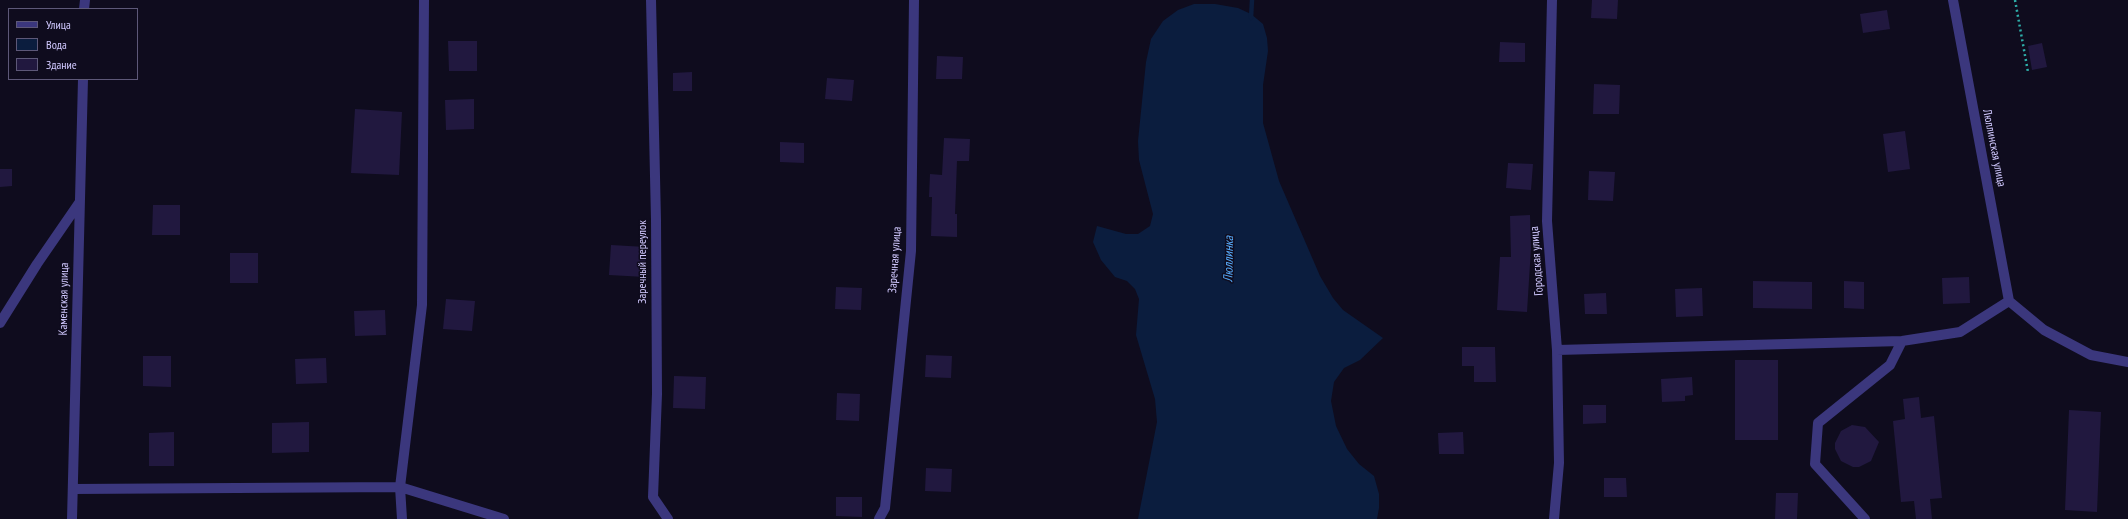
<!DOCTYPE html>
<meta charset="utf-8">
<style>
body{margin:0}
#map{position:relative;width:2128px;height:519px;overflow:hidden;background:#0f0c1e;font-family:"PT Sans Narrow",sans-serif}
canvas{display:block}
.legend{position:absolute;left:8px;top:8px;width:130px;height:72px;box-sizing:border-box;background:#0f0c1e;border:1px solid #5d5878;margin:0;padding:5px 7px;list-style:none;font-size:12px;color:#d1c9ff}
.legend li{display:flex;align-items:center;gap:8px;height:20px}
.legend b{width:20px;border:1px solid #5d5878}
</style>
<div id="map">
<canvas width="2128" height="519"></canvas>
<ul class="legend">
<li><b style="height:5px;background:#3b377d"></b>Улица</li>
<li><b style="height:11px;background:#0b1d3e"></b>Вода</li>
<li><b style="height:11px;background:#21183f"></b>Здание</li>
</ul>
</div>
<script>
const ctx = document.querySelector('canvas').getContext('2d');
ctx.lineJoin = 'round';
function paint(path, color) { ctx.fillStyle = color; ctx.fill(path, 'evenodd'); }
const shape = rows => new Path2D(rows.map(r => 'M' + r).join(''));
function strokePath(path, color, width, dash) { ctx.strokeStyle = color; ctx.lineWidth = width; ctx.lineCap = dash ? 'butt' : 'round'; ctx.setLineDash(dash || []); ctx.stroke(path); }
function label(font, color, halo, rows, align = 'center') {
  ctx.font = font + ' "PT Sans Narrow",sans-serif'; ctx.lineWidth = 3; ctx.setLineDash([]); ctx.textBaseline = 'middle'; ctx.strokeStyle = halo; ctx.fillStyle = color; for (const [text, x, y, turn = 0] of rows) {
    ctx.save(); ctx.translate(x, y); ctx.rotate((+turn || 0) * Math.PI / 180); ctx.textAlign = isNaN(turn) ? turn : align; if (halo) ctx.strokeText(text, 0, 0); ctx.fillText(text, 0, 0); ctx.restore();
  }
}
const water = shape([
 [1194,4,1215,4,1238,8,1251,14,1263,24,1267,38,1268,51,1263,85,1263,123,1279,181,1320,276,1333,298,1343,310,1383,338,1360,360,1344,368,1334,382,1331,401,1336,426,1347,449,1359,464,1374,476,1379,494,1379,508,1377,519,1138,519,1157,422,1155,399,1136,335,1139,299,1135,289,1127,281,1115,277,1101,260,1093,242,1097,226,1126,234,1138,234,1150,226,1153,214,1139,160,1138,141,1146,62,1151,39,1163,21,1178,10]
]);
const stream = shape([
 [1251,18,1252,0]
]);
const building = shape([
 [1592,0,1618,0,1617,19,1591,18],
 [1887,10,1890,29,1863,33,1860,14],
 [448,41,477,41,477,71,449,71],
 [1500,42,1525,43,1525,62,1499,62],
 [2042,43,2047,67,2032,70,2028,46],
 [937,56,963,57,962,79,936,79],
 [692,72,692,91,673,91,673,73],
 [827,78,854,80,852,101,825,99],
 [1594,84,1620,85,1619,114,1593,114],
 [474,99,474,129,446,130,445,100],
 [355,109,402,112,399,175,351,173],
 [1905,131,1910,169,1888,172,1883,134],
 [944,138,970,139,969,161,957,161,955,214,957,214,957,237,931,236,932,197,929,197,930,174,942,175],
 [780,142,804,143,804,163,780,162],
 [1508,163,1533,164,1531,190,1506,188],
 [0,169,12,169,12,186,0,187],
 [1589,171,1615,172,1613,201,1588,200],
 [153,205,180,205,180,235,152,235],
 [1530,215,1531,248,1527,312,1497,310,1500,257,1511,257,1510,216],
 [611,245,646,247,645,277,609,275],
 [230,253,258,253,258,283,230,283],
 [1969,277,1970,303,1943,304,1942,278],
 [1753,281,1812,282,1812,309,1753,308],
 [1844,281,1864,282,1864,309,1844,308],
 [836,287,862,288,861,310,835,309],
 [1702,288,1703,316,1676,317,1675,289],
 [1606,293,1607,314,1585,314,1584,294],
 [446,299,475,301,472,331,443,329],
 [385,310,386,335,355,336,354,311],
 [1462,347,1495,347,1496,382,1474,382,1474,366,1462,366],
 [926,355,952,356,951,378,925,377],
 [143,356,171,356,171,387,143,386],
 [326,358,327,383,296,384,295,359],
 [1735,360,1778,360,1778,440,1735,440],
 [674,376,706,377,705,409,673,408],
 [1692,377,1693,395,1685,396,1685,401,1662,402,1661,379],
 [837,393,860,394,859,421,836,420],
 [1919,397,1921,418,1934,416,1942,498,1930,499,1932,519,1916,519,1914,501,1901,502,1893,421,1905,419,1903,399],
 [1583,405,1606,405,1606,423,1583,424],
 [2069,410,2101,412,2097,512,2065,510],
 [309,422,309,452,272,453,272,423],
 [1852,425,1865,427,1879,442,1871,461,1859,467,1853,467,1841,461,1835,449,1835,443,1841,431],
 [174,432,174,466,149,466,149,433],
 [1463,432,1464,454,1439,454,1438,433],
 [926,468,952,469,951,492,925,491],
 [1604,478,1626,478,1627,497,1604,497],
 [1776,493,1798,493,1797,519,1775,519],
 [836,497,862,497,862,517,836,516]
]);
const path = shape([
 [2015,0,2028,72]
]);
const minor = shape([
 [651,0,656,220,657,394,653,497,668,519],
 [1552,0,1547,221,1557,350,1559,463,1554,519],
 [1953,0,2009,301],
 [84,9,85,0],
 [0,323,37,264,79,203],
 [1557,350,1902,341,1960,332,2009,301,2044,330,2091,355,2128,362],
 [73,489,400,487,504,519],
 [72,519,83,79],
 [402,519,400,487,422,305,424,0],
 [879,519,885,508,911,251,914,0],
 [1865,519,1815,464,1818,423,1890,365,1902,341]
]);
const streetNames = [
 ["Люллинская улица",1994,148,79],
 ["Заречная улица",895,260,-86],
 ["Городская улица",1537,261,-94],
 ["Заречный переулок",643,262,-90],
 ["Каменская улица",64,299,-89]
];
const waterNames = [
 ["Люллинка",1229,259,-89]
];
paint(water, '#0b1d3e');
strokePath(stream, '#0b1d3e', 4.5);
paint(building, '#21183f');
strokePath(path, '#2eaea9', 2.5, [2, 3]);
strokePath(minor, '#3b377d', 10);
label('12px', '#d1c9ff', '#0f0c1e', streetNames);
label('italic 13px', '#58adfe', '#0f0c1e', waterNames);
</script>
